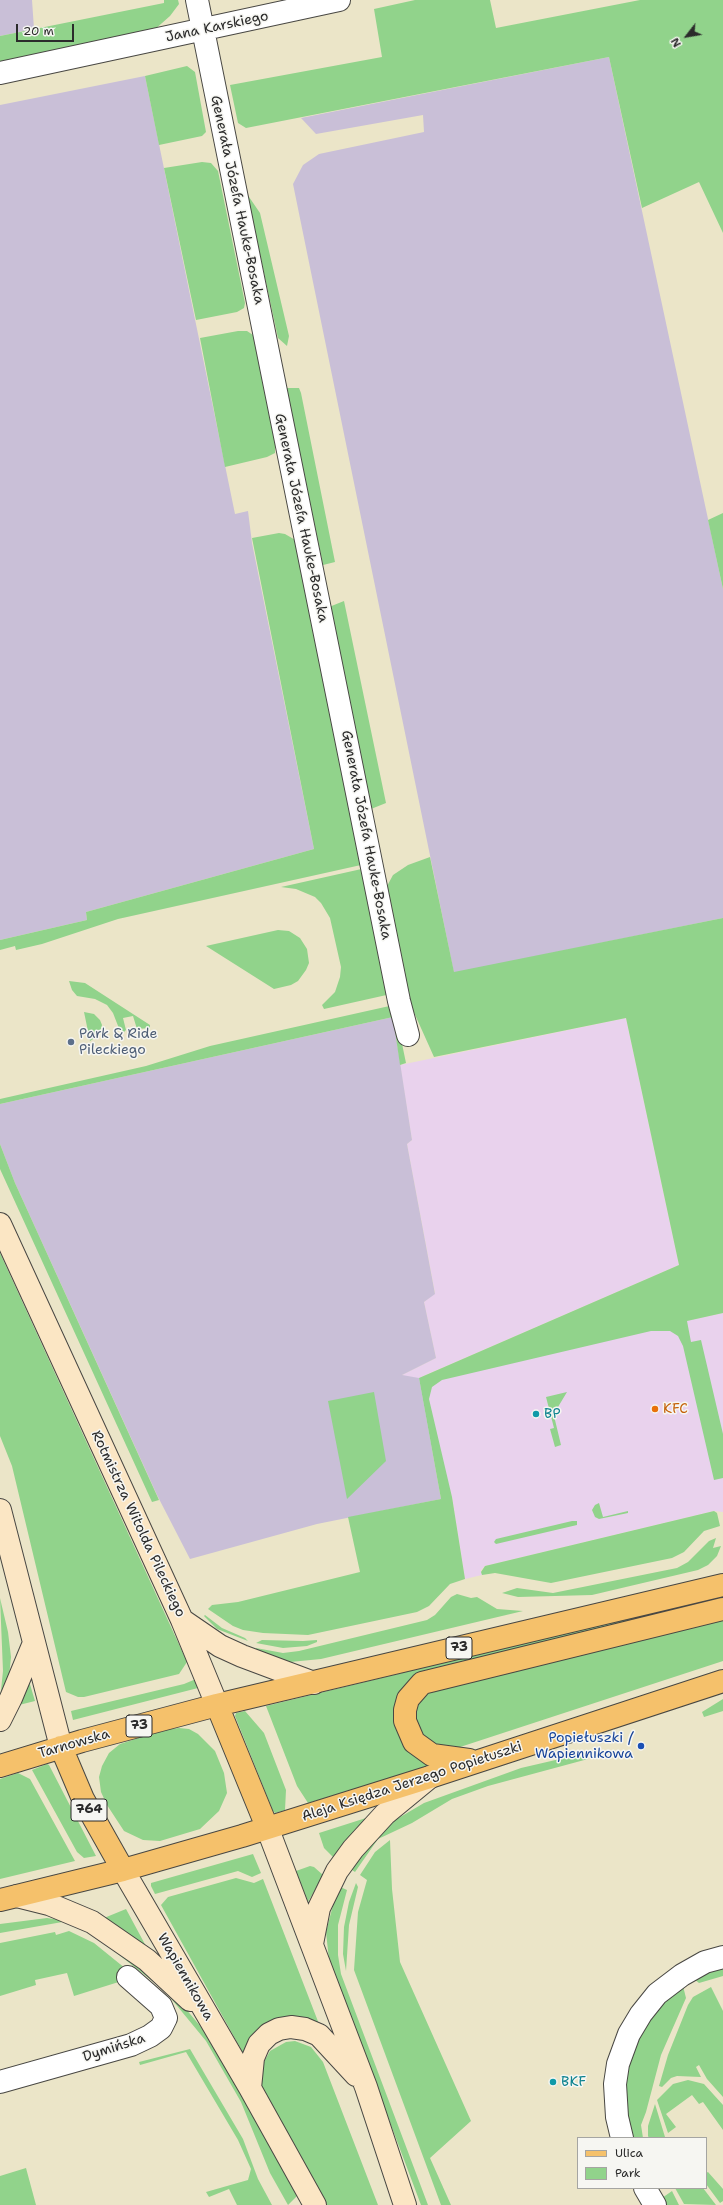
<!DOCTYPE html>
<meta charset="utf-8">
<style>
body{margin:0}
#map{position:relative;width:723px;height:2205px;overflow:hidden;background:#ebe5c8;font-family:"Shantell Sans",sans-serif}
canvas{display:block}
.legend{position:absolute;left:577px;top:2137px;width:130px;height:52px;box-sizing:border-box;background:#f6f6f2;border:1px solid #a5a5a2;margin:0;padding:5px 7px;list-style:none;font-size:12px;color:#2b2b2b}
.legend li{display:flex;align-items:center;gap:8px;height:20px}
.legend b{width:20px;border:1px solid #a5a5a2}
.north{position:absolute;left:667px;top:16px;width:40px;height:40px;-webkit-text-stroke:3px #f6f6f2;paint-order:stroke;rotate:239deg;font-size:11px;font-weight:700;line-height:16px;text-align:center;color:#2b2b2b}
.north::after{content:'';display:block;margin:auto;width:14px;height:18px;background:#2b2b2b;clip-path:polygon(50% 0,100% 100%,50% 72%,0 100%)}
.scale{position:absolute;left:16px;top:24px;width:58px;height:18px;box-sizing:border-box;border:2px solid #2b2b2b;border-top:0;padding-left:5px;font-size:12px;line-height:14px;white-space:nowrap;color:#2b2b2b;-webkit-text-stroke:3px #f6f6f2;paint-order:stroke}
</style>
<div id="map">
<canvas width="723" height="2205"></canvas>
<ul class="legend">
<li><b style="height:5px;background:#f5c16b"></b>Ulica</li>
<li><b style="height:11px;background:#91d38b"></b>Park</li>
</ul>
<div class="north">N</div>
<div class="scale">20 m</div>
</div>
<script>
const ctx = document.querySelector('canvas').getContext('2d');
ctx.lineJoin = 'round';
function paint(path, color) { ctx.fillStyle = color; ctx.fill(path, 'evenodd'); }
const shape = rows => new Path2D(rows.map(r => 'M' + r).join(''));
function strokePath(path, color, width, dash) { ctx.strokeStyle = color; ctx.lineWidth = width; ctx.lineCap = dash ? 'butt' : 'round'; ctx.setLineDash(dash || []); ctx.stroke(path); }
function label(font, color, halo, rows, align = 'center') {
  ctx.font = font + ' "Shantell Sans",sans-serif'; ctx.lineWidth = 3; ctx.setLineDash([]); ctx.textBaseline = 'middle'; ctx.strokeStyle = halo; ctx.fillStyle = color; for (const [text, x, y, turn = 0] of rows) {
    ctx.save(); ctx.translate(x, y); ctx.rotate((+turn || 0) * Math.PI / 180); ctx.textAlign = isNaN(turn) ? turn : align; if (halo) ctx.strokeText(text, 0, 0); ctx.fillText(text, 0, 0); ctx.restore();
  }
}
const built = shape([
 [626,1018,679,1265,421,1377,723,1313,723,1512,714,1511,485,1566,481,1570,482,1575,465,1579,452,1497,402,1375,436,1358,424,1302,435,1293,407,1144,412,1140,400,1065]
]);
const industrial = shape([
 [0,0,32,0,34,29,0,36],
 [609,57,723,589,723,918,454,973,293,184,303,165,319,154,424,132,423,115,316,134,301,118],
 [145,76,235,514,248,511,252,543,314,849,86,912,87,920,0,940,0,105],
 [393,1017,412,1140,407,1144,435,1294,424,1302,436,1358,402,1375,419,1378,441,1499,317,1524,190,1559,157,1495,15,1183,0,1144,0,1104]
]);
const green = shape([
 [164,0,178,0,179,4,170,16,153,31,0,62,0,36,164,3],
 [415,0,490,0,496,28,640,0,723,0,723,233,699,182,642,208,609,57,246,128,238,123,230,85,382,57,374,9],
 [187,66,195,72,206,132,202,136,159,145,145,76],
 [202,162,211,163,218,171,245,303,244,308,237,312,196,320,164,168],
 [247,194,260,213,289,336,287,346,278,338],
 [238,331,247,331,253,335,275,443,275,453,267,457,225,467,200,338],
 [286,388,299,388,301,393,335,562,323,565],
 [723,513,723,589,708,520],
 [279,533,285,534,297,541,361,865,118,919,42,944,16,950,15,946,0,950,0,940,87,920,86,912,314,849,252,538],
 [344,601,386,803,371,809,329,607],
 [430,857,454,972,723,918,723,1313,687,1321,691,1342,701,1340,723,1434,723,1478,714,1480,683,1346,678,1336,670,1331,651,1331,442,1380,432,1387,429,1399,452,1497,465,1579,450,1584,429,1606,417,1612,308,1635,263,1633,243,1630,233,1626,208,1609,212,1605,238,1602,360,1572,348,1517,441,1499,419,1378,679,1265,626,1018,434,1057,412,1008,406,988,386,888,393,875,408,865],
 [366,868,391,994,324,1009,322,1005,335,992,340,977,341,967,330,918,321,903,315,897,296,889,281,887],
 [278,930,289,931,300,938,307,949,309,963,306,970,298,981,291,985,274,989,206,946],
 [69,981,85,983,150,1025,150,1028,137,1029,133,1016,123,1018,126,1030,124,1032,120,1031,113,1013,107,1005,95,999,77,996,72,990],
 [394,1005,406,1063,400,1065,393,1017,0,1104,0,1099,146,1066,210,1046],
 [84,1012,94,1014,100,1020,102,1025,99,1035,90,1041],
 [0,1144,15,1183,159,1500,152,1502,0,1169],
 [0,1253,187,1662,179,1674,84,1697,78,1697,66,1692,12,1466,0,1436],
 [374,1392,386,1461,347,1499,328,1401],
 [567,1392,555,1412,555,1420,561,1445,555,1447,550,1429,554,1428,546,1397],
 [599,1503,603,1517,628,1511,628,1513,599,1519,595,1517,592,1510,595,1505],
 [714,1511,717,1513,720,1526,704,1531,684,1552,672,1558,551,1583,495,1573,482,1575,481,1572,485,1566],
 [572,1521,577,1521,577,1525,496,1544,494,1542,496,1539],
 [716,1538,713,1548,721,1546,717,1556,708,1565,698,1570,592,1595,518,1597,502,1593,517,1588,553,1593,677,1568,688,1562,709,1541],
 [457,1594,471,1598,477,1597,497,1609,523,1611,321,1659,290,1662,253,1655,256,1648,283,1653,299,1651,427,1620,435,1615,451,1597],
 [723,1595,723,1601,405,1687,431,1764,429,1767,308,1803,297,1786,266,1706],
 [0,1598,8,1632,11,1657,9,1677,0,1700,3,1671],
 [205,1615,222,1628,245,1638,248,1641,217,1629,204,1616],
 [723,1615,723,1661,454,1749,444,1750,426,1742,415,1724,416,1703,421,1694],
 [262,1640,303,1641,317,1640,317,1642,307,1646,283,1648,256,1643],
 [196,1679,199,1686,198,1688,73,1720,71,1711,184,1684],
 [29,1681,35,1701,19,1705],
 [723,1699,723,1711,704,1717,702,1712],
 [245,1711,264,1733,286,1790,285,1810,275,1813,273,1811,235,1716,236,1713],
 [179,1728,189,1729,198,1734,215,1751,224,1773,227,1793,219,1811,200,1829,160,1841,143,1840,124,1831,107,1805,101,1792,99,1777,102,1766,109,1753,120,1744,163,1730],
 [590,1752,588,1759,488,1786,452,1799,412,1823,378,1839,355,1872,349,1868,385,1826,424,1803,521,1768],
 [47,1764,49,1765,96,1856,84,1858,77,1852,32,1770],
 [18,1773,30,1779,75,1861,0,1879,0,1779],
 [366,1818,335,1859,324,1848,319,1833],
 [390,1840,392,1889,400,1962,471,2121,430,2158,451,2205,441,2205,354,1970,358,1912,367,1880,360,1875,375,1852],
 [253,1854,261,1873,252,1877,238,1871,155,1894,151,1886,151,1883],
 [310,1866,314,1867,323,1875,308,1902,296,1871],
 [236,1878,254,1883,263,1879,319,2024,243,2053,161,1905,168,1897],
 [356,1883,358,1887,349,1925,346,1971,343,1954,344,1927,349,1902],
 [338,1886,347,1890,338,1925,338,1955,341,1974,428,2205,421,2205,329,1960,326,1932],
 [126,1909,147,1948,104,1918],
 [47,1918,68,1921,0,1933,0,1924],
 [69,1931,94,1943,131,1973,125,1980,74,1996,67,1973,35,1980,36,1985,0,1996,0,1943,55,1932,56,1935],
 [109,1947,118,1950,180,2002,201,2027,245,2101,297,2196,288,2205,270,2173,241,2102,206,2041,164,1990],
 [723,1967,723,1976,699,1983,694,1979],
 [683,1986,686,1998,661,2055,646,2112,641,2125,643,2138,633,2138,627,2116,625,2088,628,2067,643,2028,662,2003],
 [711,1987,723,2011,723,2097,707,2079,699,2065,696,2067,701,2077,677,2076,671,2078,662,2087,659,2086,668,2055,688,2005,693,1997],
 [295,2041,311,2047,323,2062,378,2205,327,2205,259,2082,260,2069,270,2051,286,2042],
 [190,2049,243,2139,258,2179,272,2205,237,2205,229,2189,209,2197,206,2192,248,2180,251,2169,238,2140,186,2052,140,2065,139,2062],
 [688,2080,704,2084,723,2105,723,2130,703,2102,699,2104,692,2095,666,2114,676,2127,668,2133,657,2100,673,2084],
 [655,2104,665,2137,663,2138,649,2138,648,2136,648,2126],
 [26,2168,36,2205,0,2205,0,2176],
 [708,2172,723,2189,723,2201,720,2203,706,2184,706,2173],
 [675,2188,703,2188,716,2205,684,2204],
 [672,2191,679,2205,665,2205,662,2198]
]);
const minor = shape([
 [197,0,399,1001,408,1035],
 [0,73,339,0],
 [0,2082,131,2045,150,2036,161,2028,166,2018,161,2006,128,1977],
 [622,2138,617,2117,615,2084,618,2064,629,2034,641,2014,657,1994,682,1975,705,1962,723,1957],
 [645,2188,655,2205]
]);
const secondary = shape([
 [0,1224,182,1620,217,1705],
 [0,1510,61,1747],
 [182,1620,220,1646,242,1656,314,1683],
 [0,1720,11,1698,34,1643],
 [267,1827,366,2087,405,2205],
 [123,1870,250,2088,315,2205],
 [17,1896,49,1904,92,1922,147,1960,190,2000],
 [312,1944,319,1908,337,1871,353,1849,385,1814,430,1777],
 [250,2088,253,2058,259,2044,269,2034,279,2029,291,2027,305,2029,319,2035,356,2075]
]);
const primary = shape([
 [217,1705,267,1827],
 [61,1747,83,1799,123,1870],
 [469,1760,432,1755,414,1742,405,1721,405,1710,408,1699,422,1683,723,1609],
 [0,1766,82,1741,217,1705,723,1585],
 [0,1900,123,1870,242,1836,430,1777,723,1681]
]);
const markers = [
 [71,1042,4,"#5c6f8a"],
 [655,1409,4,"#e8710a"],
 [536,1414,4,"#0f9aa8"],
 [641,1746,4,"#1a4fb4"],
 [553,2082,4,"#0f9aa8"]
];
const shields = [
 [459,1648,26],
 [139,1726,26],
 [89,1810,36]
];
const shieldNames = [
 ["73",459,1648],
 ["73",139,1726],
 ["764",89,1810]
];
const streetNames = [
 ["Jana Karskiego",217,27,-12],
 ["Generała Józefa Hauke-Bosaka",237,200,78],
 ["Generała Józefa Hauke-Bosaka",301,518,78],
 ["Generała Józefa Hauke-Bosaka",366,835,79],
 ["Rotmistrza Witolda Pileckiego",138,1524,65],
 ["Tarnowska",74,1744,-16],
 ["Aleja Księdza Jerzego Popiełuszki",412,1782,-18],
 ["Wapiennikowa",185,1977,60],
 ["Dymińska",114,2048,-18]
];
const serviceNames = [
 ["Park & Ride",79,1034],
 ["Pileckiego",79,1050]
];
const foodNames = [
 ["KFC",663,1409]
];
const cultureNames = [
 ["BP",544,1414],
 ["BKF",561,2082]
];
const transitNames = [
 ["Popiełuszki /",633,1738],
 ["Wapiennikowa",633,1754]
];
paint(built, '#e9d2ed');
paint(industrial, '#c9bfd7');
paint(green, '#91d38b');
strokePath(minor, '#484743', 24);
strokePath(secondary, '#484743', 24);
strokePath(primary, '#484743', 24);
strokePath(minor, '#fff', 22);
strokePath(secondary, '#fbe6c4', 22);
strokePath(primary, '#f5c16b', 22);
for (const [x, y, r, color] of markers) { const dot = new Path2D(); dot.arc(x, y, r, 0, 2 * Math.PI); ctx.fillStyle = color; ctx.fill(dot); strokePath(dot, '#f6f6f2', 1.5); }
for (const [x, y, w] of shields) { const box = new Path2D(); box.roundRect(x - w / 2, y - 11, w, 22, 3); ctx.fillStyle = '#f6f6f2'; ctx.fill(box); strokePath(box, '#2b2b2b', 1); }
label('bold 13px', '#2b2b2b', null, shieldNames);
label('14px', '#2b2b2b', '#f6f6f2', streetNames);
label('14px', '#4e5e75', '#f6f6f2', serviceNames, 'left');
label('14px', '#c56008', '#f6f6f2', foodNames, 'left');
label('14px', '#0d838f', '#f6f6f2', cultureNames, 'left');
label('14px', '#164399', '#f6f6f2', transitNames, 'right');
</script>
